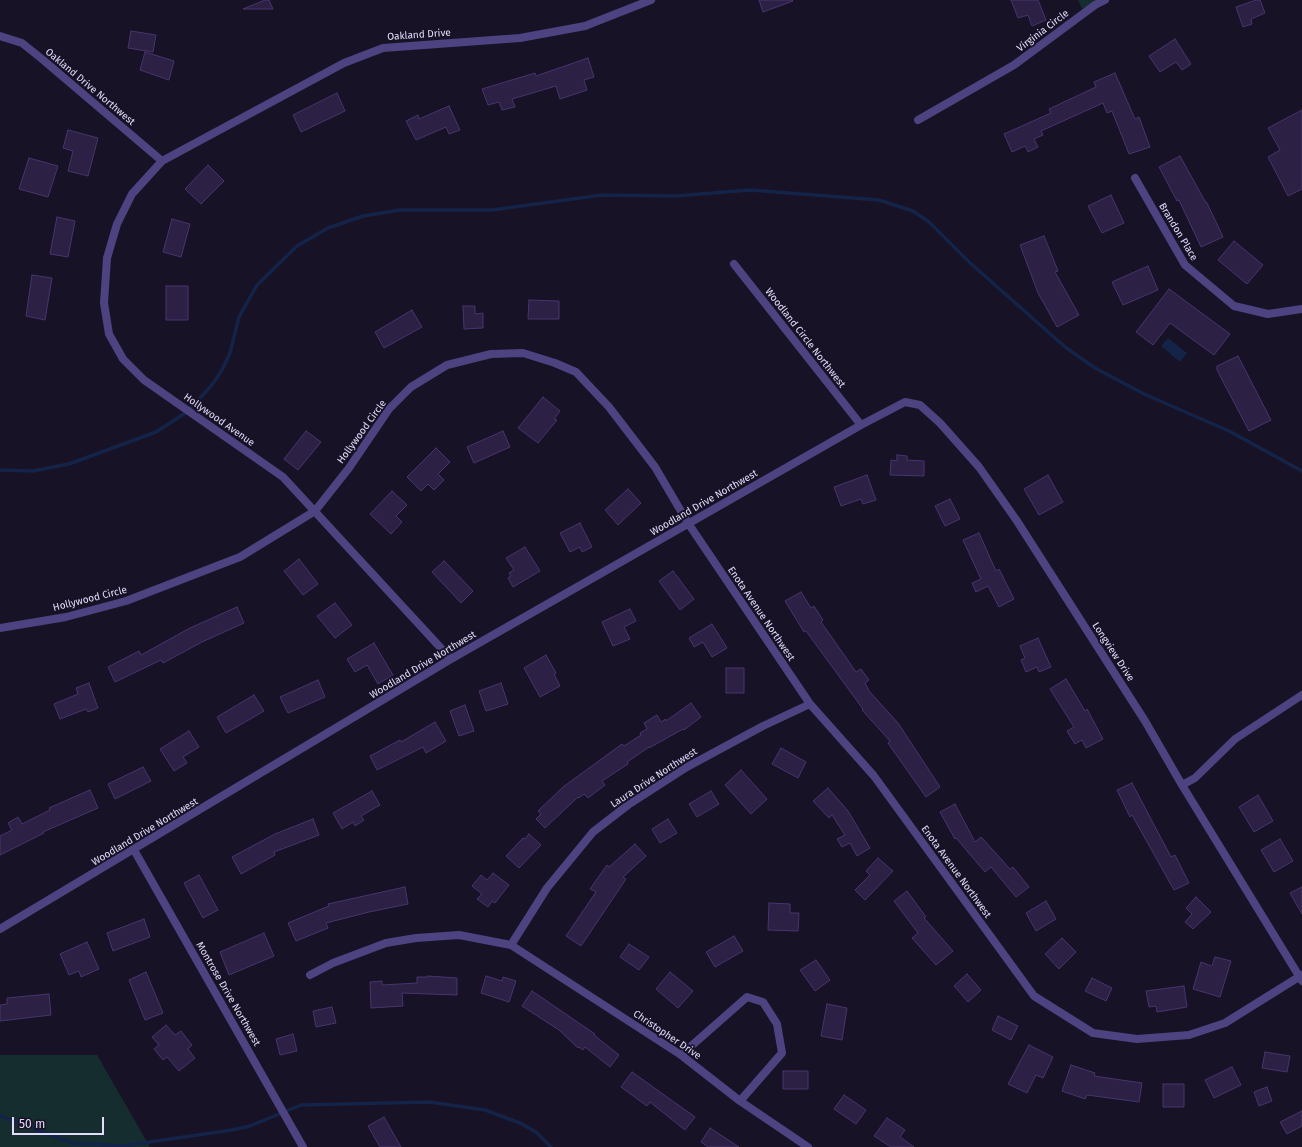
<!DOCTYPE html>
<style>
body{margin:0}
#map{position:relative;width:1302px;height:1147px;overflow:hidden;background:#181226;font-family:"Fira Sans",sans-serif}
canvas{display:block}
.scale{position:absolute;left:12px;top:1117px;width:92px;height:18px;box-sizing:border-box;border:2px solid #e2dbfb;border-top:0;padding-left:5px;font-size:12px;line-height:14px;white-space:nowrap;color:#e2dbfb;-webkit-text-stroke:3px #181226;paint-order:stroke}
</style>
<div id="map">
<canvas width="1302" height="1147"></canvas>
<div class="scale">50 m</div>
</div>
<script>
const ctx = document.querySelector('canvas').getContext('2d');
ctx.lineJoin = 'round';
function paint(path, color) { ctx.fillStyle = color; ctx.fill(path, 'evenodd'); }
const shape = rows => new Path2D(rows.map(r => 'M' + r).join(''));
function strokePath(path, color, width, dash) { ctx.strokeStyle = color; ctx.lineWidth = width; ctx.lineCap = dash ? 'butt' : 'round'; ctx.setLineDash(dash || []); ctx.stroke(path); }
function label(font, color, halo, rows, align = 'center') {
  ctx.font = font + ' "Fira Sans",sans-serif'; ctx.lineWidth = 4; ctx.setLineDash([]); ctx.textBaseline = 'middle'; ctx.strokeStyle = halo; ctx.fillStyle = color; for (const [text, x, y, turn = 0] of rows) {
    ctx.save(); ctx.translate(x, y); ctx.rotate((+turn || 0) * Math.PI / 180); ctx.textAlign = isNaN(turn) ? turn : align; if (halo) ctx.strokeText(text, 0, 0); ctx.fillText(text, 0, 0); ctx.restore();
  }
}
const green = shape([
 [1078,0,1102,0,1082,9],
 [0,1055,97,1055,150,1147,0,1147]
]);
const water = shape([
 [1168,338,1187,353,1180,362,1161,346]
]);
const stream = shape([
 [0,470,33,471,69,464,156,432,187,412,212,385,222,370,230,353,239,317,257,285,297,246,328,228,363,216,400,210,492,210,602,195,676,196,750,190,879,200,913,211,929,222,968,261,1065,347,1095,368,1144,394,1229,431,1302,471],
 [0,1116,72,1143,122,1146,232,1130,250,1126,301,1105,430,1102,485,1110,520,1123,536,1132,551,1147]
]);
const building = shape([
 [265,0,269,0,273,9,243,9,265,0],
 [759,0,792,0,793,1,763,12,759,0],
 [1011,0,1038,0,1046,20,1032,26,1028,15,1018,18,1011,0],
 [1256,0,1260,0,1265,13,1251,19,1252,24,1243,27,1236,7,1256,0],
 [131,31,156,35,153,52,128,48,131,31],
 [1175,39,1191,64,1182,70,1176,62,1160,72,1149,56,1175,39],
 [145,52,174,61,169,80,140,70,145,52],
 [588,58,594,77,584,80,587,90,560,99,556,86,512,99,515,107,502,110,499,102,488,105,482,89,535,73,536,76,588,58],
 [1115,73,1135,119,1139,117,1150,147,1129,154,1112,111,1107,113,1103,103,1041,131,1043,135,1034,139,1038,147,1028,152,1025,146,1012,152,1004,134,1051,113,1049,109,1096,87,1094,82,1115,73],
 [337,93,345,111,301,132,293,115,337,93],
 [449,106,460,130,449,134,446,127,416,140,406,121,418,115,419,119,449,106],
 [1302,110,1302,189,1288,196,1268,157,1280,150,1268,128,1302,110],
 [68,130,98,138,88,176,68,171,73,151,63,148,68,130],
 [1180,156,1206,203,1207,203,1223,237,1201,247,1179,200,1177,201,1159,167,1180,156],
 [29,158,58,166,48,197,19,189,29,158],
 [208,165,224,181,201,204,185,189,208,165],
 [1111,195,1124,223,1102,233,1088,206,1111,195],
 [57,217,75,221,68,257,50,254,57,217],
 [172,219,190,224,181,257,163,252,172,219],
 [1044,236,1058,271,1055,272,1079,315,1057,327,1038,293,1020,245,1044,236],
 [1234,241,1263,265,1247,284,1218,260,1234,241],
 [1148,266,1158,290,1123,305,1112,282,1148,266],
 [32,275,52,278,45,320,26,316,32,275],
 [166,286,188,286,188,320,166,320,166,286],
 [1169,289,1230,334,1214,355,1170,323,1153,345,1136,332,1169,289],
 [529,300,559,301,559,319,528,319,529,300],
 [463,306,475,306,475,314,483,313,483,328,464,329,463,306],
 [412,310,422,327,384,348,375,332,412,310],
 [1238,356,1271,420,1249,431,1217,370,1217,366,1238,356],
 [543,397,560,411,554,419,557,420,538,443,518,428,543,397],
 [306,431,321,442,298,470,284,459,306,431],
 [503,431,510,447,474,463,467,447,503,431],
 [436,448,450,462,438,474,444,480,434,490,428,484,421,491,407,477,436,448],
 [897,455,907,456,907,460,924,461,924,476,890,475,891,460,897,461,897,455],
 [867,475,876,500,863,504,861,499,841,506,834,487,867,475],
 [1048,475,1063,502,1039,515,1024,489,1048,475],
 [628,489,641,503,618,525,605,510,628,489],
 [392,491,407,505,396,516,402,522,391,534,370,514,392,491],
 [950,499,960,519,945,526,935,506,950,499],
 [580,523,592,547,582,552,580,547,570,552,560,533,580,523],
 [979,533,996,571,999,569,1014,599,999,607,988,586,976,592,972,583,981,579,963,540,979,533],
 [525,547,540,571,513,587,508,578,511,576,509,573,514,570,506,558,525,547],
 [299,559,318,584,303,595,284,571,299,559],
 [444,561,473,591,461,603,432,572,444,561],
 [673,571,694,599,680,610,659,581,673,571],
 [801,592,811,608,814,606,823,620,821,622,856,672,861,669,869,680,865,683,869,691,898,723,940,787,926,797,888,743,890,741,862,710,863,709,806,631,804,632,785,601,801,592],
 [335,603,352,625,335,638,317,616,335,603],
 [237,607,244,623,202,642,163,663,161,660,115,682,108,667,139,651,141,655,190,628,237,607],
 [630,609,636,621,624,627,630,639,613,646,602,622,630,609],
 [712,624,727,648,712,657,703,642,694,647,689,638,712,624],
 [1038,638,1051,667,1039,672,1037,667,1026,672,1021,660,1025,658,1020,646,1038,638],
 [374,643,393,675,378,684,367,665,355,672,347,659,374,643],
 [546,655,556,673,554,674,560,686,540,697,524,668,546,655],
 [726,668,744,668,744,693,726,693,726,668],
 [1066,679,1085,711,1087,709,1103,739,1086,748,1082,740,1075,744,1067,731,1074,727,1050,689,1066,679],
 [318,680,325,697,288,713,280,697,318,680],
 [89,683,98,708,88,712,86,709,60,719,54,704,78,694,76,688,89,683],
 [501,683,508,704,486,711,479,691,501,683],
 [254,695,264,711,226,733,217,717,254,695],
 [691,703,701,717,684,730,683,729,649,748,649,747,627,762,628,764,602,781,605,785,588,798,584,794,579,798,578,797,545,828,536,819,541,814,538,811,563,787,622,744,624,746,641,735,640,733,647,729,644,723,657,715,661,722,666,719,666,721,691,703],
 [465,705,474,731,459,736,450,711,465,705],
 [435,722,446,741,426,753,423,747,377,770,370,756,400,740,401,742,435,722],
 [189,731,199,747,183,757,187,763,174,771,160,749,189,731],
 [781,748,806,762,798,778,772,764,781,748],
 [143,767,151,781,115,799,108,784,143,767],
 [741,770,767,799,751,814,725,785,741,770],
 [1132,783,1171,857,1175,855,1189,883,1174,890,1132,815,1130,817,1117,790,1132,783],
 [828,788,848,811,870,848,857,856,850,843,842,847,837,839,845,835,832,815,829,818,813,801,828,788],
 [90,790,98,808,43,832,44,833,0,855,0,836,12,830,8,823,18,817,22,824,50,810,49,808,90,790],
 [372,791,380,805,361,816,364,820,355,826,353,822,342,829,333,813,372,791],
 [711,791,719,804,697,817,689,804,711,791],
 [1258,795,1273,821,1254,832,1239,807,1258,795],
 [955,804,975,842,981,837,1010,869,1013,867,1029,887,1016,897,991,867,985,872,956,838,955,839,940,812,955,804],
 [313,819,319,835,274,852,275,855,241,874,232,857,275,834,313,819],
 [668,819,677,833,660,843,652,829,668,819],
 [529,834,541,845,519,868,506,856,523,838,525,839,529,834],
 [1280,839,1293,861,1274,872,1261,850,1280,839],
 [635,844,646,856,623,877,626,879,581,946,566,936,596,892,590,889,607,865,609,867,635,844],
 [878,858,893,871,865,900,855,890,870,875,866,871,878,858],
 [493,873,509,885,495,903,492,901,488,907,477,899,482,894,472,886,481,875,487,880,493,873],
 [199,875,218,910,203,918,184,883,199,875],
 [405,887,408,904,369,912,326,923,328,928,296,941,288,923,329,906,328,904,405,887],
 [1302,887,1302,914,1290,893,1302,887],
 [907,891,926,917,924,918,953,951,936,965,912,938,918,933,894,901,907,891],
 [1196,897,1211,912,1193,929,1185,922,1192,914,1186,908,1196,897],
 [1046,901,1056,919,1036,931,1026,913,1046,901],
 [769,903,790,904,790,913,799,913,798,931,768,930,769,903],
 [144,919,150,937,113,951,107,933,144,919],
 [264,933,274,956,229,975,220,952,264,933],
 [734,936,743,951,715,967,706,952,734,936],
 [1062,938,1076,952,1059,969,1045,954,1062,938],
 [87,942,99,969,81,977,79,971,69,975,60,954,87,942],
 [629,944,649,957,639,970,620,957,629,944],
 [1215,957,1231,961,1220,997,1193,989,1201,962,1212,966,1215,957],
 [816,960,830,980,815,991,800,970,816,960],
 [146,972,163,1013,145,1020,129,980,146,972],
 [670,972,693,991,678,1008,656,989,670,972],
 [967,974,981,990,968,1002,954,986,967,974],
 [428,976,457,978,457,995,402,993,403,1006,371,1008,370,982,382,981,382,985,417,983,417,977,428,977,428,976],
 [486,976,502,981,503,977,516,981,509,1002,481,993,486,976],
 [1092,978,1112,988,1106,1001,1085,991,1092,978],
 [1184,986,1187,1007,1157,1012,1156,1006,1149,1007,1146,991,1184,986],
 [532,991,595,1034,594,1035,619,1055,610,1067,585,1047,583,1050,579,1047,578,1048,559,1030,522,1006,532,991],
 [49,994,51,1015,0,1021,0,1005,7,1004,7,998,49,994],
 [827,1004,847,1008,842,1040,821,1036,827,1004],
 [332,1007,336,1023,316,1027,313,1011,332,1007],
 [998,1016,1018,1026,1011,1040,992,1030,998,1016],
 [166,1025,175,1035,181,1031,192,1045,188,1049,195,1058,179,1071,167,1057,163,1060,154,1049,159,1045,152,1037,166,1025],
 [293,1034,297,1051,280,1055,276,1039,293,1034],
 [1029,1045,1053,1057,1043,1078,1036,1075,1027,1093,1008,1084,1029,1045],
 [1265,1052,1290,1056,1287,1072,1262,1068,1265,1052],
 [1071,1065,1095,1073,1094,1076,1142,1083,1139,1102,1087,1095,1085,1099,1062,1091,1071,1065],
 [1232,1067,1241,1085,1214,1098,1205,1080,1232,1067],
 [783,1071,808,1071,808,1089,783,1089,783,1071],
 [632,1072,695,1117,685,1130,650,1102,647,1106,621,1087,632,1072],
 [1163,1084,1184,1084,1184,1107,1163,1107,1163,1084],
 [1267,1087,1272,1101,1259,1106,1254,1092,1267,1087],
 [844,1095,866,1110,856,1124,834,1109,844,1095],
 [1302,1111,1302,1126,1287,1134,1280,1122,1302,1111],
 [384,1117,401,1147,380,1147,368,1126,384,1117],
 [887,1118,905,1130,900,1137,914,1147,891,1147,874,1136,887,1118],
 [710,1128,739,1147,708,1147,701,1142,710,1128]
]);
const minor = shape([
 [0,36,22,43,42,59,162,161],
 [918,120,1014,65,1095,5,1105,0],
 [1135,178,1185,265,1234,306,1268,314,1302,309],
 [734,264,861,425],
 [0,628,66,617,126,601,240,557,315,511,349,468,389,409,411,387,447,365,491,354,523,353,555,363,576,372,609,407,655,467,688,523,810,704,874,776,1034,996,1093,1033,1137,1039,1189,1035,1225,1023,1302,975],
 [451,659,283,477,144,380,123,359,109,334,104,303,107,258,117,224,132,194,162,161,344,63,383,48,520,38,585,26,651,0],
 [1182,785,1195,778,1235,739,1302,695],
 [134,850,303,1147],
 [0,929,451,659,861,425,905,402,920,405,940,423,979,467,1017,521,1145,721,1182,785,1302,981],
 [511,945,547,888,593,832,628,805,687,767,763,726,810,704],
 [310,975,333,963,386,943,416,938,459,935,511,945,681,1055,740,1101,808,1147],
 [681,1055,747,997,763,1002,777,1024,782,1053,740,1101]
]);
const streetNames = [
 ["Virginia Circle",1043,31,-37],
 ["Oakland Drive",419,35,-4],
 ["Oakland Drive Northwest",90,87,40],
 ["Brandon Place",1178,232,59],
 ["Woodland Circle Northwest",805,338,52],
 ["Hollywood Avenue",219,420,35],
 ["Hollywood Circle",362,432,-54],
 ["Woodland Drive Northwest",704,503,-30],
 ["Hollywood Circle",90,599,-14],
 ["Enota Avenue Northwest",761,614,56],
 ["Longview Drive",1113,652,57],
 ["Woodland Drive Northwest",423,665,-31],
 ["Laura Drive Northwest",654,778,-33],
 ["Woodland Drive Northwest",145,832,-31],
 ["Enota Avenue Northwest",956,872,54],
 ["Montrose Drive Northwest",228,994,60],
 ["Christopher Drive",667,1035,34]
];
paint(green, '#162d2f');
paint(water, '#142348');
strokePath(stream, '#142348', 3.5);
paint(building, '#2c2045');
strokePath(building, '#47356e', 1);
strokePath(minor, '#4c4380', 8);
label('10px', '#e2dbfb', '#181226', streetNames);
</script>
